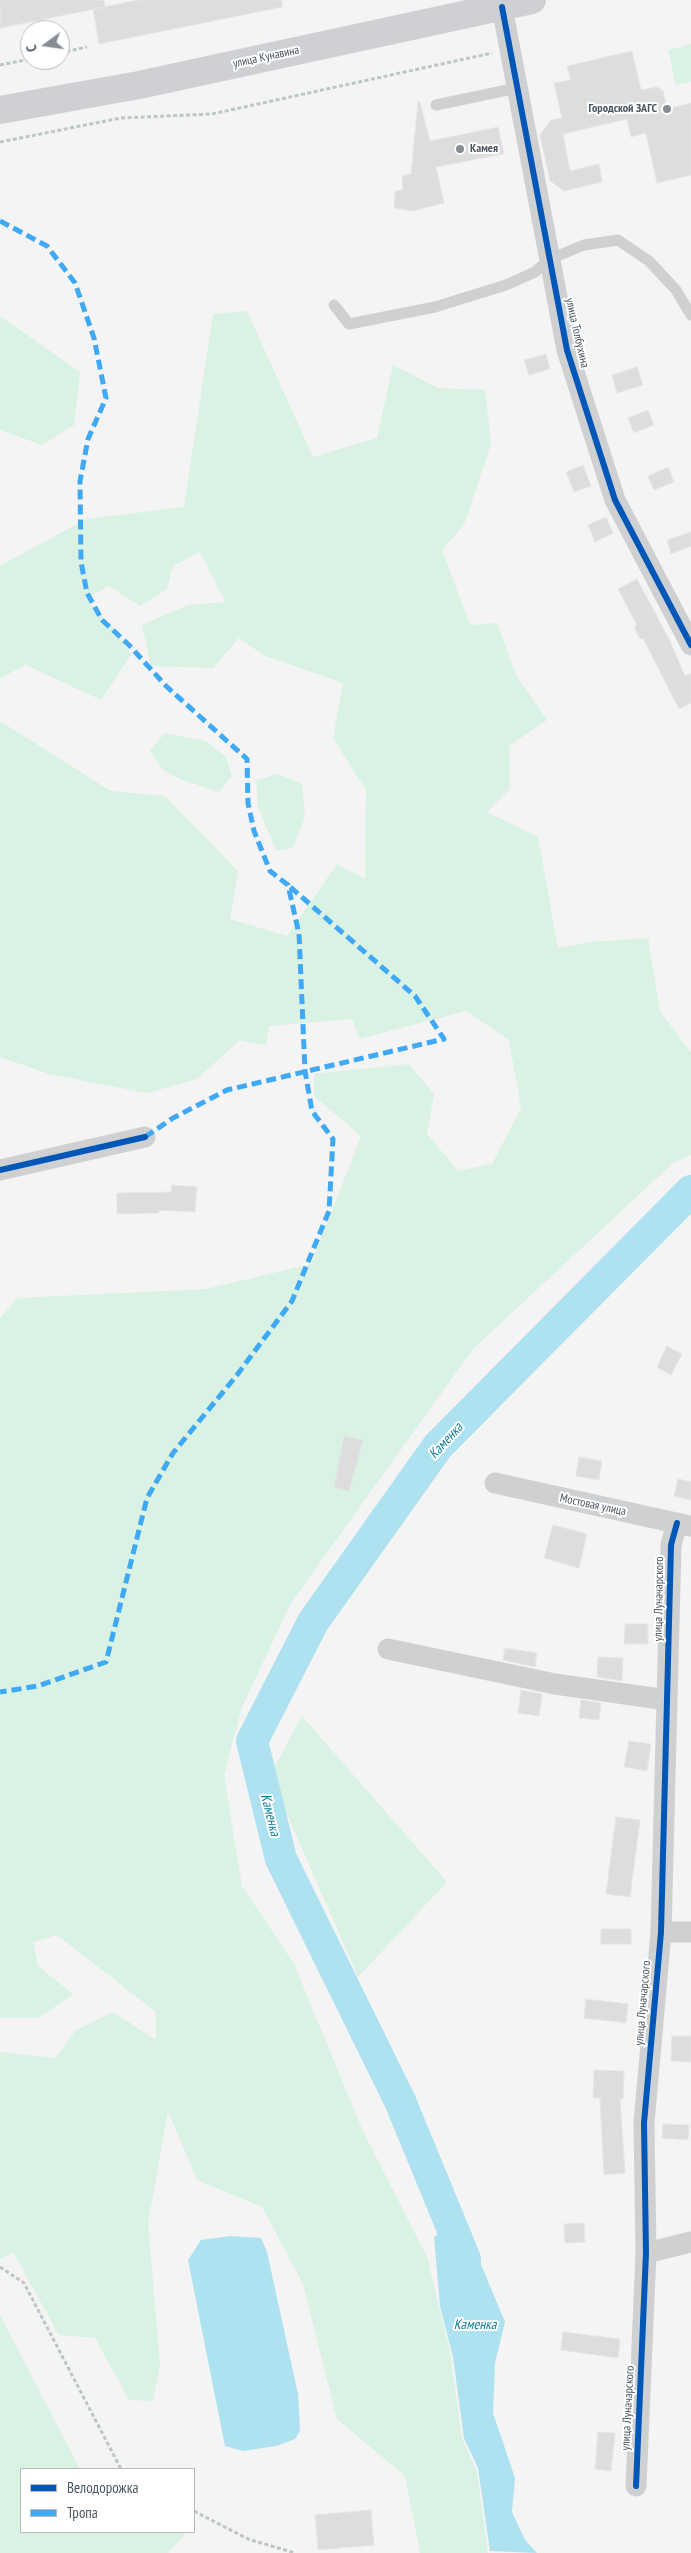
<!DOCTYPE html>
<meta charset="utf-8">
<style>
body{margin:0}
#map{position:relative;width:691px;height:2553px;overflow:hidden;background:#f4f4f4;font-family:"PT Sans Narrow",sans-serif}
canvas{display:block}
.legend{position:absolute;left:20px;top:2468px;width:175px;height:65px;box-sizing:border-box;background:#fff;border:1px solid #b7bbc0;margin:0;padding:6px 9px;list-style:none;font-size:15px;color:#4a5661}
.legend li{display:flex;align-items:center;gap:10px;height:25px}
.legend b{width:25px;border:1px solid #b7bbc0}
.north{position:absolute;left:20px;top:20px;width:50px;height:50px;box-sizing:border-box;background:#fff;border:1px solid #b7bbc0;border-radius:50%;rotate:256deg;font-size:14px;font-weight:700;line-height:20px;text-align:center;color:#4a5661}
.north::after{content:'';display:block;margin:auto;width:18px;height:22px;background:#868d94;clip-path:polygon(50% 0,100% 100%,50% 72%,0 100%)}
</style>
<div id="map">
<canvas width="691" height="2553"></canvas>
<ul class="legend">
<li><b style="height:6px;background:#0057b8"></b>Велодорожка</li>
<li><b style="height:6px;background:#3fa9f5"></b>Тропа</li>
</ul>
<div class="north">С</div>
</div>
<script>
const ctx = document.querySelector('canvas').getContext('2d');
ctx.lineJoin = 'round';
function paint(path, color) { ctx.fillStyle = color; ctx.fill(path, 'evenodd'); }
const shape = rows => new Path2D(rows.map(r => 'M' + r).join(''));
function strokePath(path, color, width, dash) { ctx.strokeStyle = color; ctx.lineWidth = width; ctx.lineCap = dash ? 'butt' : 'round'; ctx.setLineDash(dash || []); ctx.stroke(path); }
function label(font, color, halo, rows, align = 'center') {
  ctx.font = font + ' "PT Sans Narrow",sans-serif'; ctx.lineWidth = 4; ctx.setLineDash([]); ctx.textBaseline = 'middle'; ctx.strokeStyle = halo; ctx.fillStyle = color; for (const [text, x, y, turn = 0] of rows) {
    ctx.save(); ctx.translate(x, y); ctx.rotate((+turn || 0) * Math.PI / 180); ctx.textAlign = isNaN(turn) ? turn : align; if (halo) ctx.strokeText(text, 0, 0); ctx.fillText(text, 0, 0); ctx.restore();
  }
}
const green = shape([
 [691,44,691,82,676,85,668,50],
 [247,311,313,457,377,438,393,365,438,388,485,390,491,444,464,525,442,550,470,625,497,623,516,675,547,720,509,746,510,789,487,812,538,837,558,948,590,942,648,938,660,1011,691,1053,691,1155,672,1164,473,1349,291,1603,242,1707,224,1775,242,1886,294,1964,362,2129,427,2257,450,2352,462,2438,477,2472,488,2553,420,2553,405,2476,337,2419,303,2284,262,2207,197,2180,168,2111,148,2223,160,2365,153,2401,129,2400,95,2338,59,2335,13,2252,0,2259,0,2052,55,2058,75,2031,113,2012,156,2040,156,2012,57,1935,33,1942,38,1966,73,1994,39,2018,0,2018,0,1318,18,1298,206,1289,311,1264,361,1136,314,1096,314,1074,409,1064,434,1094,427,1134,458,1171,492,1164,521,1108,509,1040,466,1011,359,1039,352,1019,269,1026,266,1045,240,1040,197,1079,147,1093,49,1074,0,1057,0,721,111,791,165,796,238,871,230,919,287,936,337,864,365,879,366,790,333,738,343,683,263,655,239,638,213,668,151,666,142,625,188,605,225,602,200,552,173,566,167,589,140,606,109,586,86,599,111,625,131,655,101,700,26,665,0,678,0,566,86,519,184,507,213,314],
 [0,316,80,372,74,425,42,445,0,430],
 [165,733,206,741,226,757,232,776,219,792,180,779,163,770,150,750],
 [278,774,302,784,305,817,293,848,276,851,258,806,256,780],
 [302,1716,447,1882,358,1977,270,1775],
 [0,2315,80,2469,21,2469,21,2532,187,2532,168,2553,0,2553]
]);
const water = shape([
 [451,2226,465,2226,505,2322,495,2363,493,2413,515,2478,512,2512,525,2540,537,2553,490,2551,478,2468,464,2438,453,2357,440,2306,434,2237],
 [231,2236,261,2238,267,2252,298,2394,300,2431,295,2439,276,2446,243,2451,225,2446,188,2260,201,2240]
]);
const river = shape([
 [465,2267,465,2259,400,2101,281,1859,252,1741,313,1622,438,1446,691,1191]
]);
const building = shape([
 [0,0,104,0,105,7,0,28,0,0],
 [138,0,282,0,282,7,99,44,93,9,138,0],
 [632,51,641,90,657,87,663,91,667,109,691,103,691,175,657,183,646,133,631,137,627,119,563,134,570,171,599,164,602,182,564,191,550,181,540,135,551,120,562,118,554,83,571,80,567,66,632,51],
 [418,102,420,102,430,141,498,127,504,154,436,167,444,203,413,211,394,208,395,191,403,190,402,176,411,174,418,102],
 [546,354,550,369,529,375,524,360,546,354],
 [637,367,643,385,617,393,612,375,637,367],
 [648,410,654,425,634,433,628,418,648,410],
 [583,465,591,486,574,492,566,472,583,465],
 [668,467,674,482,654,490,648,476,668,467],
 [606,517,613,533,595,542,588,525,606,517],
 [691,532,691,546,671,554,667,540,691,532],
 [637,579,669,639,685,676,691,673,691,703,679,709,643,638,640,639,634,627,637,625,618,589,637,579],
 [172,1185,197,1187,195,1212,159,1210,159,1213,117,1214,117,1193,171,1192,172,1185],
 [667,1346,682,1354,671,1375,657,1367,667,1346],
 [344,1436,363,1440,349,1491,334,1487,344,1436],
 [579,1457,602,1461,599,1480,576,1476,579,1457],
 [678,1479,691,1482,691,1500,674,1496,678,1479],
 [553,1525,587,1534,579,1568,544,1558,553,1525],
 [625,1624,648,1624,648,1644,624,1644,625,1624],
 [505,1648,537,1653,535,1667,503,1660,505,1648],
 [598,1657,623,1658,622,1681,597,1677,598,1657],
 [521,1690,542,1694,539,1716,518,1713,521,1690],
 [581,1700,601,1703,599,1720,579,1718,581,1700],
 [629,1741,651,1744,647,1771,624,1767,629,1741],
 [616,1817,640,1820,630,1897,606,1894,616,1817],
 [601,1929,631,1929,631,1944,601,1944,601,1929],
 [586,1999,628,2004,626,2023,584,2018,586,1999],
 [672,2036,691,2036,691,2062,671,2061,672,2036],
 [594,2070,624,2071,623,2099,620,2099,625,2173,604,2175,600,2098,593,2098,594,2070],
 [663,2124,689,2125,688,2140,662,2138,663,2124],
 [584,2223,585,2242,565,2243,564,2224,584,2223],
 [563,2332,620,2339,618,2358,561,2350,563,2332],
 [598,2432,615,2433,611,2471,595,2469,598,2432],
 [371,2510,374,2545,318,2550,315,2515,371,2510]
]);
const path = shape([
 [60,53,87,47],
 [0,65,30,59],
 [0,142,121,118,212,114,492,53],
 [0,2267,24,2283,121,2469],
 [194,2511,248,2539,295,2553]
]);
const lane = shape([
 [436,105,517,88],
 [334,305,349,324,435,307,506,285,535,272,550,259,584,245,618,240,649,261,676,290,691,315]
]);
const street = shape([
 [502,7,567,350,615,500,691,645],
 [0,1170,145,1137],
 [495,1483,690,1526],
 [388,1649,555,1684,667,1700],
 [661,1932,691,1932],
 [646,2253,691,2242],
 [636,2486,646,2253,644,2123,661,1932,671,1545,677,1523]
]);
const secondary = shape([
 [0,110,139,85,532,0]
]);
const quiet = shape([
 [0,221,47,246,75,283,94,338,106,398,88,439,80,481,81,562,87,593,102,620,129,645,166,686,247,759,248,803,254,831,270,871,288,885,299,934,305,1071,312,1111,333,1139,329,1211,292,1301,237,1375,173,1453,147,1498,106,1662,38,1686,0,1692],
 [145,1137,173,1118,227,1090,444,1039,415,996,288,885]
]);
const cycleway = shape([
 [502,7,567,350,615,500,691,645],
 [0,1170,145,1137],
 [636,2486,646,2253,644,2123,661,1932,671,1545,677,1523]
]);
const markers = [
 [667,109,5,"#868d94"],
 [460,149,5,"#868d94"]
];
const streetNames = [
 ["улица Кунавина",266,57,-12],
 ["улица Толбухина",577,333,77],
 ["Мостовая улица",593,1505,12],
 ["улица Луначарского",659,1599,-89],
 ["улица Луначарского",643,2003,-85],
 ["улица Луначарского",628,2408,-87]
];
const poiNames = [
 ["Городской ЗАГС",657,109],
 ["Камея",470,149,"left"]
];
const waterNames = [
 ["Каменка",446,1441,-48],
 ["Каменка",270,1815,76],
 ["Каменка",475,2325]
];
paint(green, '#d9f2e3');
paint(water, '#aee2f0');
strokePath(river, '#aee2f0', 32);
paint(building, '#ddddde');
strokePath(building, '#e5e6e7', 1);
strokePath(path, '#bcc7c4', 3, [4, 2.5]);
strokePath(lane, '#ced0d2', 11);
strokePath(street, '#ced0d2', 21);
strokePath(secondary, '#ced0d4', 28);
strokePath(quiet, '#3fa9f5', 5, [10, 5]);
strokePath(cycleway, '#0057b8', 6);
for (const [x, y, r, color] of markers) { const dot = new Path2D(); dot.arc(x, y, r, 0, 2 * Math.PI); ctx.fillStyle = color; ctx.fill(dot); strokePath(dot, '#fff', 2); }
label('12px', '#4a5661', '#fff', streetNames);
label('bold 12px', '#4a5661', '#fff', poiNames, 'right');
label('italic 14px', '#0c7c9b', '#fff', waterNames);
</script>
